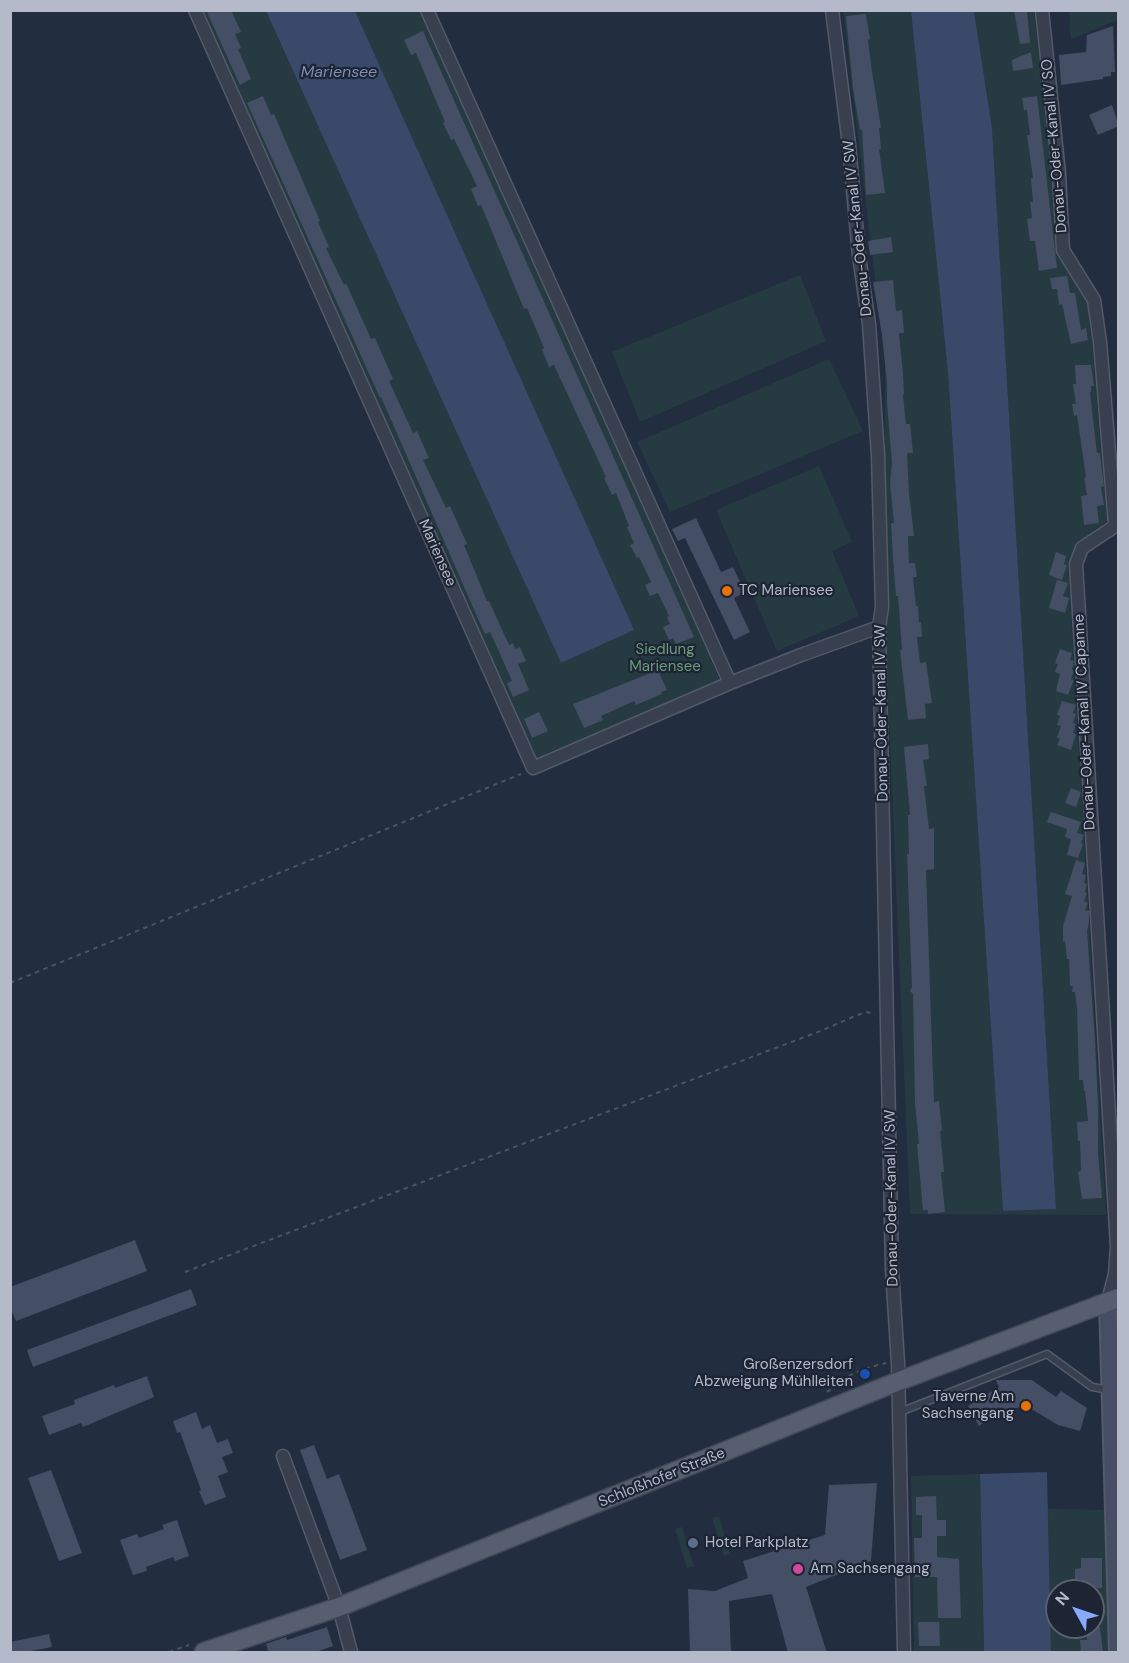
<!DOCTYPE html>
<meta charset="utf-8">
<style>
body{margin:0}
#map{position:relative;width:1129px;height:1663px;overflow:hidden;background:#232d40;font-family:"DM Sans",sans-serif}
canvas{display:block}
.frame{position:absolute;inset:0;border:12px solid #b4baca;pointer-events:none}
.north{position:absolute;left:1045px;top:1579px;width:60px;height:60px;box-sizing:border-box;background:#1d2434;border:2px solid #596070;border-radius:50%;rotate:310deg;font-size:16px;font-weight:700;line-height:24px;text-align:center;color:#b4baca}
.north::after{content:'';display:block;margin:auto;width:21px;height:27px;background:#87aafc;clip-path:polygon(50% 0,100% 100%,50% 72%,0 100%)}
</style>
<div id="map">
<canvas width="1129" height="1663"></canvas>
<div class="frame"></div>
<div class="north">N</div>
</div>
<script>
const ctx = document.querySelector('canvas').getContext('2d');
ctx.lineJoin = 'round';
function paint(path, color) { ctx.fillStyle = color; ctx.fill(path, 'evenodd'); }
const shape = rows => new Path2D(rows.map(r => 'M' + r).join(''));
function strokePath(path, color, width, dash) { ctx.strokeStyle = color; ctx.lineWidth = width; ctx.lineCap = dash ? 'butt' : 'round'; ctx.setLineDash(dash || []); ctx.stroke(path); }
function label(font, color, halo, rows, align = 'center') {
  ctx.font = font + ' "DM Sans",sans-serif'; ctx.lineWidth = 4.5; ctx.setLineDash([]); ctx.textBaseline = 'middle'; ctx.strokeStyle = halo; ctx.fillStyle = color; for (const [text, x, y, turn = 0] of rows) {
    ctx.save(); ctx.translate(x, y); ctx.rotate((+turn || 0) * Math.PI / 180); ctx.textAlign = isNaN(turn) ? turn : align; if (halo) ctx.strokeText(text, 0, 0); ctx.fillText(text, 0, 0); ctx.restore();
  }
}
const green = shape([
 [200,11,266,11,561,663,633,630,355,11,431,11,720,681,536,758],
 [843,11,911,11,948,373,1003,1211,1056,1209,992,129,974,11,1034,11,1052,175,1056,252,1087,302,1092,343,1107,521,1076,543,1068,563,1106,1215,910,1214,885,624,885,361],
 [1069,11,1118,11,1118,20,1071,39],
 [800,275,826,341,640,422,612,352],
 [829,359,863,431,670,512,637,442],
 [819,466,852,542,832,551,859,616,777,651,716,510],
 [980,1474,984,1652,914,1652,911,1476],
 [1048,1509,1110,1510,1112,1652,1051,1652],
 [1057,1591,1093,1591,1093,1627,1057,1627],
 [719,1516,730,1554,724,1556,712,1518],
 [682,1527,694,1566,687,1568,675,1529]
]);
const water = shape([
 [266,11,355,11,634,630,561,663],
 [911,11,974,11,992,128,1056,1209,1003,1211,948,373],
 [1047,1472,1051,1652,984,1652,980,1474]
]);
const building = shape([
 [206,10,231,10,241,32,235,34,241,48,238,49,251,79,240,85],
 [1014,10,1027,10,1030,43,1020,44],
 [866,14,870,39,868,40,871,65,881,128,879,128,881,149,879,149,885,193,866,195,862,130,860,130,853,89,846,16],
 [1113,26,1115,72,1111,72,1111,76,1103,77,1103,79,1061,85,1059,55,1086,52,1087,35],
 [423,31,694,637,676,644,673,638,669,640,663,627,670,624,667,617,669,616,658,593,650,596,645,585,651,582,639,557,637,558,630,545,634,543,627,527,629,526,616,493,612,495,604,478,606,477,554,365,549,367,542,349,544,348,527,308,524,309,481,205,478,206,471,189,477,186,454,139,451,140,443,123,445,122,416,53,411,55,404,40],
 [1031,52,1033,68,1013,71,1012,60],
 [263,96,271,115,274,114,320,221,318,222,329,247,326,248,344,285,346,283,371,339,375,338,393,379,389,381,413,433,417,431,429,458,423,460,446,508,450,506,467,544,464,545,487,601,489,601,509,645,513,643,515,649,520,647,526,661,518,664,529,690,513,697,507,683,512,681,501,656,490,632,485,634,479,621,381,397,380,398,247,103],
 [1037,96,1057,268,1039,271,1035,241,1030,241,1027,219,1032,218,1030,202,1033,202,1031,178,1033,178,1027,135,1030,135,1027,110,1024,110,1022,98],
 [1112,105,1119,126,1098,135,1089,115],
 [891,237,893,252,870,255,868,241],
 [1067,276,1070,293,1075,293,1081,330,1086,328,1088,340,1071,344,1062,304,1059,305,1057,289,1052,289,1050,278],
 [893,280,896,311,902,310,904,333,899,333,903,375,904,394,903,395,906,424,910,424,913,453,907,453,909,493,914,536,908,536,909,563,915,563,917,577,913,577,916,606,918,606,919,622,921,622,922,637,917,637,920,663,926,662,932,703,925,704,926,718,908,720,900,650,902,650,898,596,896,596,893,558,891,523,894,523,890,483,892,463,887,403,887,383,882,335,873,282],
 [1075,365,1091,365,1094,386,1091,386,1091,392,1090,393,1097,453,1100,453,1104,486,1101,487,1104,505,1097,506,1099,523,1084,525,1081,496,1087,495,1084,478,1086,477,1077,415,1074,416,1072,404,1076,404,1073,384,1076,384],
 [696,518,721,572,733,567,745,592,734,598,750,632,734,640,685,538,678,541,672,529],
 [1056,552,1066,556,1064,564,1067,565,1062,580,1049,575],
 [1057,580,1068,583,1063,596,1069,598,1065,613,1049,608],
 [1060,649,1072,653,1070,660,1074,661,1072,670,1074,671,1071,679,1074,680,1068,695,1056,691,1060,674,1055,672,1058,664,1055,663],
 [658,670,667,690,661,692,662,694,636,705,634,701,601,716,603,720,584,728,573,704],
 [1062,701,1076,705,1073,713,1076,714,1073,723,1076,724,1073,733,1076,734,1071,750,1057,745,1060,739,1057,737,1061,726,1057,725,1060,716,1057,715],
 [539,712,548,731,532,738,524,719],
 [928,744,929,759,923,760,927,786,924,786,929,829,934,828,934,869,926,870,931,1019,934,1102,939,1101,942,1131,940,1131,944,1172,941,1172,945,1212,928,1214,928,1210,923,1210,917,1144,919,1144,915,1103,913,994,910,991,912,987,907,854,909,854,908,815,910,815,904,747],
 [1071,788,1081,792,1076,807,1065,803],
 [1051,812,1081,822,1077,833,1084,835,1081,843,1083,844,1078,858,1067,855,1071,839,1065,837,1067,829,1047,822],
 [1076,860,1085,863,1082,874,1086,875,1084,883,1087,884,1085,892,1087,893,1084,901,1088,903,1085,910,1089,911,1089,923,1087,931,1095,1041,1098,1104,1098,1154,1102,1198,1082,1199,1078,1172,1081,1171,1080,1141,1078,1141,1077,1122,1088,1121,1085,1091,1084,1091,1083,1080,1079,1080,1077,1008,1075,992,1072,992,1073,986,1070,986,1069,959,1067,959,1065,941,1063,942,1063,926,1072,896,1065,894],
 [135,1240,147,1271,16,1321,10,1307,10,1287],
 [191,1289,197,1305,33,1367,27,1350],
 [147,1376,154,1397,83,1427,81,1423,49,1435,42,1416,75,1404,74,1400,114,1385,115,1388],
 [996,1380,1032,1380,1056,1397,1061,1391,1087,1408,1080,1431,1058,1425,1028,1407,1003,1409,979,1426,968,1406,999,1387],
 [196,1412,202,1429,210,1425,217,1443,228,1439,233,1453,222,1457,228,1472,218,1476,226,1497,205,1505,199,1491,201,1490,180,1432,177,1433,173,1421],
 [314,1445,327,1479,339,1474,367,1550,340,1560,300,1450],
 [51,1470,82,1553,59,1561,28,1478],
 [877,1483,871,1561,806,1587,827,1653,788,1653,772,1594,729,1601,731,1653,690,1653,688,1589,715,1591,748,1578,743,1561,825,1535,829,1485],
 [936,1496,937,1520,946,1520,946,1536,937,1536,937,1557,959,1559,961,1618,938,1618,937,1577,915,1577,914,1538,922,1538,922,1515,916,1515,916,1497],
 [177,1520,189,1556,175,1561,173,1557,146,1567,147,1571,133,1575,120,1540,137,1534,139,1538,164,1529,162,1525],
 [1081,1558,1102,1558,1102,1588,1081,1589,1081,1579,1075,1579,1075,1569,1081,1568],
 [918,1622,939,1622,940,1646,919,1646],
 [327,1627,333,1646,313,1653,269,1653,266,1644,286,1637,287,1640],
 [1087,1627,1100,1627,1103,1653,1081,1653,1080,1640,1087,1640],
 [49,1634,52,1647,21,1653,10,1653,10,1642]
]);
const path = shape([
 [10,983,521,774],
 [185,1272,823,1030,855,1016,866,1012,875,1014],
 [827,1392,852,1374,867,1368,886,1363],
 [169,1652,189,1645]
]);
const lane = shape([
 [900,1412,1047,1354,1092,1387,1110,1390]
]);
const street = shape([
 [195,10,533,768,730,683,801,655,879,627],
 [427,10,730,683],
 [832,10,849,145,859,256,869,324,878,455,882,607,879,627,892,1270,898,1363,904,1652],
 [1042,10,1059,174,1063,250,1094,300,1100,342,1115,525],
 [1108,1301,1115,1274,1117,1247,1076,564,1082,548,1118,524],
 [283,1456,339,1607,351,1652]
]);
const secondary = shape([
 [1108,1301,1118,1652]
]);
const primary = shape([
 [204,1652,339,1607,899,1381,1118,1298]
]);
const markers = [
 [727,591,6,"#e8710a"],
 [865,1374,6,"#1a4fb4"],
 [1026,1406,6,"#e8710a"],
 [693,1543,6,"#5c6f8a"],
 [798,1569,6,"#d1479c"]
];
const streetNames = [
 ["Donau-Oder-Kanal IV SO",1055,146,-95],
 ["Donau-Oder-Kanal IV SW",858,228,-96],
 ["Mariensee",437,553,66],
 ["Donau-Oder-Kanal IV SW",882,713,-91],
 ["Donau-Oder-Kanal IV Capanne",1085,722,-93],
 ["Donau-Oder-Kanal IV SW",892,1198,-91],
 ["Schloßhofer Straße",662,1478,-22]
];
const poiNames = [
 ["TC Mariensee",739,591],
 ["Großenzersdorf",853,1365,"right"],
 ["Abzweigung Mühlleiten",853,1382,"right"],
 ["Taverne Am",1014,1397,"right"],
 ["Sachsengang",1014,1414,"right"],
 ["Hotel Parkplatz",705,1543],
 ["Am Sachsengang",810,1569]
];
const parkNames = [
 ["Siedlung",665,650],
 ["Mariensee",665,667]
];
const waterNames = [
 ["Mariensee",339,73]
];
paint(green, '#253b41');
paint(water, '#384969');
paint(building, '#444e64');
strokePath(lane, '#535a6a', 9);
strokePath(street, '#535a6a', 15);
strokePath(secondary, '#535a6a', 20);
strokePath(primary, '#414858', 21);
strokePath(path, '#44585d', 2, [4.5, 4.5]);
strokePath(lane, '#383f4f', 6);
strokePath(street, '#383f4f', 12);
strokePath(secondary, '#454e63', 16);
strokePath(primary, '#565e6f', 18);
for (const [x, y, r, color] of markers) { const dot = new Path2D(); dot.arc(x, y, r, 0, 2 * Math.PI); ctx.fillStyle = color; ctx.fill(dot); strokePath(dot, '#1d2434', 2); }
label('15px', '#b4baca', '#1d2434', streetNames);
label('15px', '#b4baca', '#1d2434', poiNames, 'left');
label('15px', '#6a9c7a', '#1d2434', parkNames);
label('italic 16px', '#7b8eb2', '#1d2434', waterNames);
</script>
